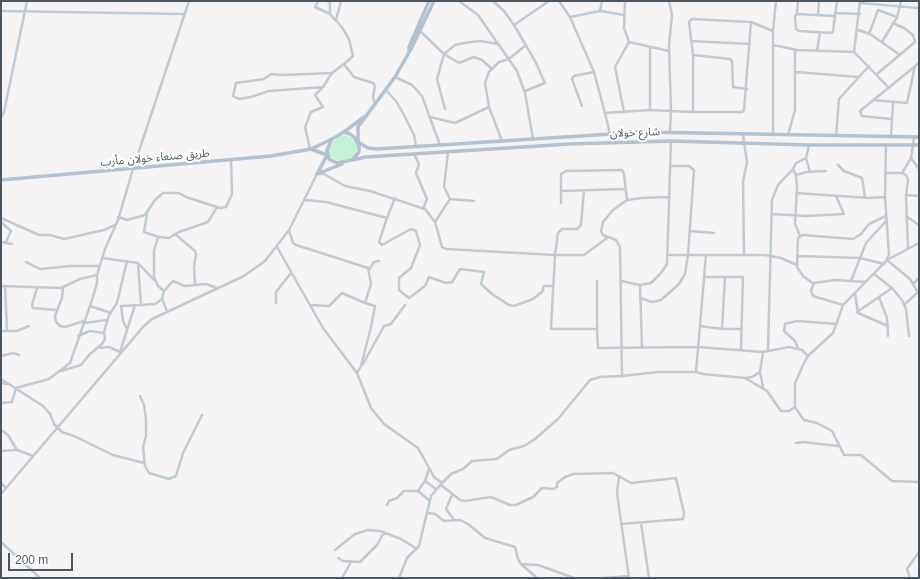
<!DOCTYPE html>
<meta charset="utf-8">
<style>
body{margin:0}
#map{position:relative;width:920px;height:579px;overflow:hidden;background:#f5f3f3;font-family:Arial,sans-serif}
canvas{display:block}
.frame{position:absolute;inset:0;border:2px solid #4a5661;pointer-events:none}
.scale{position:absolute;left:8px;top:553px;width:65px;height:18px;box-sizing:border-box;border:2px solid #4a5661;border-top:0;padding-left:5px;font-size:12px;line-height:14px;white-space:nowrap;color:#4a5661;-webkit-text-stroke:3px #fff;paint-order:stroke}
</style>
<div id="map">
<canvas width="920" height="579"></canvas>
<div class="frame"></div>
<div class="scale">200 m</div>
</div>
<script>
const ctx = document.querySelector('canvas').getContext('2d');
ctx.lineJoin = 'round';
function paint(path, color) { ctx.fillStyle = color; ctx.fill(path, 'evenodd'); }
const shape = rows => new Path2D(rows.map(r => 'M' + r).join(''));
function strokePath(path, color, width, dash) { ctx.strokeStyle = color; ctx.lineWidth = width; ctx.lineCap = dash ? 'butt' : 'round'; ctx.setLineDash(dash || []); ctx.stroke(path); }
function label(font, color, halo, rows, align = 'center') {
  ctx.font = font + ' Arial,"Noto Sans Arabic",sans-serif'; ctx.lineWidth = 4; ctx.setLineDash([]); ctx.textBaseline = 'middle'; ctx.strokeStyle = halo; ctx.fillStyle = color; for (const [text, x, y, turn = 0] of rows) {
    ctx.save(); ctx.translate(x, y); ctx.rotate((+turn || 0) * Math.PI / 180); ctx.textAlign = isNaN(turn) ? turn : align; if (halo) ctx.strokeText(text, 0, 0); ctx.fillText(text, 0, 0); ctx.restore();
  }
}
const green = shape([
 [345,135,354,139,357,146,356,152,350,159,336,160,330,156,329,150,337,137]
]);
const minor = shape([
 [318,1,315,7,330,14,335,20],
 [327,1,330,3,330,14],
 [341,1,336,20,343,29,349,39,353,56,344,64,354,77,373,83,375,86,373,97,375,105],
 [459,1,478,15,517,71,525,93,533,139],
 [493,1,504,11,514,25,535,61,545,83,525,91],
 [559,1,570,17],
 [625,1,624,28,629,42,669,51],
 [860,3,919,8],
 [1,11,184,14],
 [600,11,602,1],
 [835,13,860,14],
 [797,14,798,1],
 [818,15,819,1],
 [835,16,797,14,795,16,796,29,799,31,832,33,833,31,837,1],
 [514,25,549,1],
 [858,30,870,34,900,55],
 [420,31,444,54,459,63,474,57,482,60,492,69],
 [869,34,878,10,897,17],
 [691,41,750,44],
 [882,42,897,17,901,1],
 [773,45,797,50,854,52,889,88],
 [650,47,650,110,671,111,669,45,672,15,669,1],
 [817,51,820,32],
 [854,52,860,1],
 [693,55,689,22,692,19,751,22],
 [796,72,859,77,869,66],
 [332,73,323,87,269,91,251,97,239,99,233,96,236,83,264,79,271,74,282,75,332,73,344,64],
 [877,74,915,42,913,35,904,28,893,23],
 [395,77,412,85,422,96,440,145],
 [386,90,396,101,404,115,414,135,416,146],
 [873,100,907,103,915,66],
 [582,106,572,79,574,76,594,72],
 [489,107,485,83,489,72,499,62,509,59,526,45],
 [445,109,437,79,444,54,455,45,464,43,480,41,498,44],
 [624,112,615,67,629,42],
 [693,112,742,112,744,110,751,22,773,31],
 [605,113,594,72,570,17,600,11,624,15],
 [1,117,4,112,27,1],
 [430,117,455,123,489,107,502,141],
 [891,119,862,116,860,111,919,63],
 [670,132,671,111,693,112,693,55,730,59,732,61,733,87,747,89],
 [610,134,605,113,650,110],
 [743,135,747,162,743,182,744,255],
 [773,135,773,31,776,1],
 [788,135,795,110,795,50],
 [836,136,839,99,859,77],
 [891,137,893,103],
 [886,145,885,197,889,255,887,259],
 [310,149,305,127,311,112,323,107,315,95,322,88],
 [448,152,444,187,450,199],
 [414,154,419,164,416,173,427,199,423,209],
 [806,158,810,172],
 [911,158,919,169],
 [838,165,844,171,862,178,865,197],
 [886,173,902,173,906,175,908,179,906,197,908,248],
 [902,173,911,158,914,138],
 [796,175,807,172,826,171],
 [584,190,581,225,577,229,562,229,558,233,555,255,551,329,597,329,597,281],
 [561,191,625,189],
 [796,193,869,198,885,197],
 [906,195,919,196],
 [669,197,641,198,627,200,613,210,603,222,601,231,603,235,616,240,620,247,622,376,658,372,696,372,706,255],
 [305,200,326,202,387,218,395,198],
 [561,203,561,174,566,171,622,170,624,174,627,200],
 [147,214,144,232,159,237,169,238,179,232,208,222,217,207],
 [772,214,807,216,844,214,836,196],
 [906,216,919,225],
 [118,217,127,220,145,215,155,200,163,193,179,193,186,197,220,208,226,207,232,194,231,160],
 [1,218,39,235,50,235,64,239,104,230,115,225],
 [387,218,379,242,382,245,411,229,416,231,420,245,411,268,399,278,399,290,409,298,425,286,429,277,446,283,452,282,460,269,484,272,481,284,492,294,509,305,514,306,533,299,542,292,544,286,553,286],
 [1,222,11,231,6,242],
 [435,222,450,199,474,201],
 [289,230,293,243,296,245,368,268,371,284,365,303,342,293,329,306,310,305],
 [690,231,714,233],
 [175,234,195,251,196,255,194,267,195,285],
 [800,236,795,224,797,187,796,175,793,169,796,163,806,158,809,145],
 [158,237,154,251,154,277,158,286,164,291,162,299,167,311],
 [1,242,12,244],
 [919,243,887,260,843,305,833,333,808,356,805,361,795,383,795,407,801,416,804,420,817,423,832,431,844,455,861,455,892,481,919,482],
 [277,247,323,328,357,373,371,408,384,424,418,448,434,477,442,483,431,496,419,546,407,558,399,578],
 [668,255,765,255,781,258,797,265],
 [797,256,860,258,884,264],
 [102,258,138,263,154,280],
 [887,260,910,279,919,294],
 [26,262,40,269,71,266,100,266],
 [138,263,141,305,155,304,162,299],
 [369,270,374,262,379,261],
 [874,274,892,288,902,300,906,309,909,336],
 [704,277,743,277,741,350],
 [621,281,640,285,651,283,661,273,667,264,671,141],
 [851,281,866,243,886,221],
 [865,282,835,280,814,283,811,282,803,276,797,267,798,238,803,235,853,239,861,234,869,224,886,216],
 [814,283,811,291,813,296,843,305],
 [913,284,919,278],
 [640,285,642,348],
 [1,286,61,288,80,279,97,275,105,249,118,220,133,169,189,1],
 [5,286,7,331],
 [37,288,32,305,33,308,57,310],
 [63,288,62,298,55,316,56,322,60,326,65,327,84,321],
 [164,291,173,281,185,286,206,284,217,288],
 [855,293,858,313,888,326],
 [640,298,652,302,661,300,679,284,685,274,688,255,694,170,689,166,670,166],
 [276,303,276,292,291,273],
 [904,305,918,292],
 [90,306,111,313],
 [857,312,879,297],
 [84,323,107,320],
 [700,326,722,329,725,277],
 [127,329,123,321,121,306,141,305],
 [597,329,598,348,698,347,763,352,760,372,752,377,745,378,703,374,696,372],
 [722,329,741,329],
 [1,331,17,331,29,326],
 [78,336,90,331,104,333],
 [888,336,887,318,879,297,892,288],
 [100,348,109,347,120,352],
 [798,348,795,341,784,331,785,324,797,321,837,324],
 [768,350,772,200,778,185,793,169],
 [120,352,135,305],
 [763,352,789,347,802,350,808,356],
 [1,356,13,353,19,355],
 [363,364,384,326,391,324,405,305],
 [61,371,81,365,89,355,102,344,105,339,104,332,109,315,117,303,127,261],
 [760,372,763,387],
 [357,373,361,366,371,327,375,306,365,303],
 [745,378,767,391,781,411,789,411,795,407],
 [1,379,43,406,50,414,54,424,62,432,74,436,113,455,144,463],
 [1,383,7,384],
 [140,396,144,405,146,419,146,436,143,447,145,466,149,473,169,479,176,476,183,453,202,415],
 [1,403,12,402,16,388,49,379,70,363,91,303,97,283,97,275],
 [1,430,8,435,17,450,33,456],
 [796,443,803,442,838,446],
 [1,451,16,450],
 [619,476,617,493,629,578],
 [425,481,436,489],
 [1,483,6,488],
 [442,483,451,474,463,469,472,461,497,459,509,450,524,446,535,439,558,419,590,380,600,377,622,376],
 [441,485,460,500,465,501,491,497,510,505,516,505,533,497,542,488,553,489,557,487,557,483,565,477,573,474,613,473,631,483,676,478,684,513,683,519,621,524],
 [418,491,425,481,429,469],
 [1,494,143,327,152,319,244,276,265,261,289,230,317,174,324,174,345,186,370,191,425,209,435,222,442,247,446,249,555,255,584,255,607,238],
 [452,495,446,509,454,520],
 [387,505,389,501,397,498,404,491,418,491,430,501],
 [428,513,435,514,444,521,460,520,468,524,485,538,515,547,518,559,521,564,537,578],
 [641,523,649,578],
 [1,542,40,578],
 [335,550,355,534,368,530,380,531,401,539,417,549],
 [338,558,343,561,360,562,377,545,384,532],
 [521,564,538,565,574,578],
 [342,578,351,562],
 [605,578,628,576],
 [910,578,907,569,919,552]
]);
const major = shape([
 [409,51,409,47,429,1],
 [344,132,350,134,355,138,359,146,359,152,352,160,337,163,329,159,327,150,332,139,344,132],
 [344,132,364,117],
 [358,142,368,148,377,149,643,132,919,137],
 [358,142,358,127,395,77,411,49,434,1],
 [311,149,327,155,317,174],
 [352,160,366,157,570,144,671,141,809,145,919,145],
 [317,174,342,164],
 [1,180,271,156,311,149,332,139]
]);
const streetNames = [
 ["شارع خولان",635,133,-2],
 ["طريق صنعاء خولان مأرب",155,158,-5]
];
paint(green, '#c3f1d5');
strokePath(minor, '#c1cad2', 2.5);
strokePath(major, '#b3c2d1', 3.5);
label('11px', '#4a5661', '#fff', streetNames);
</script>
